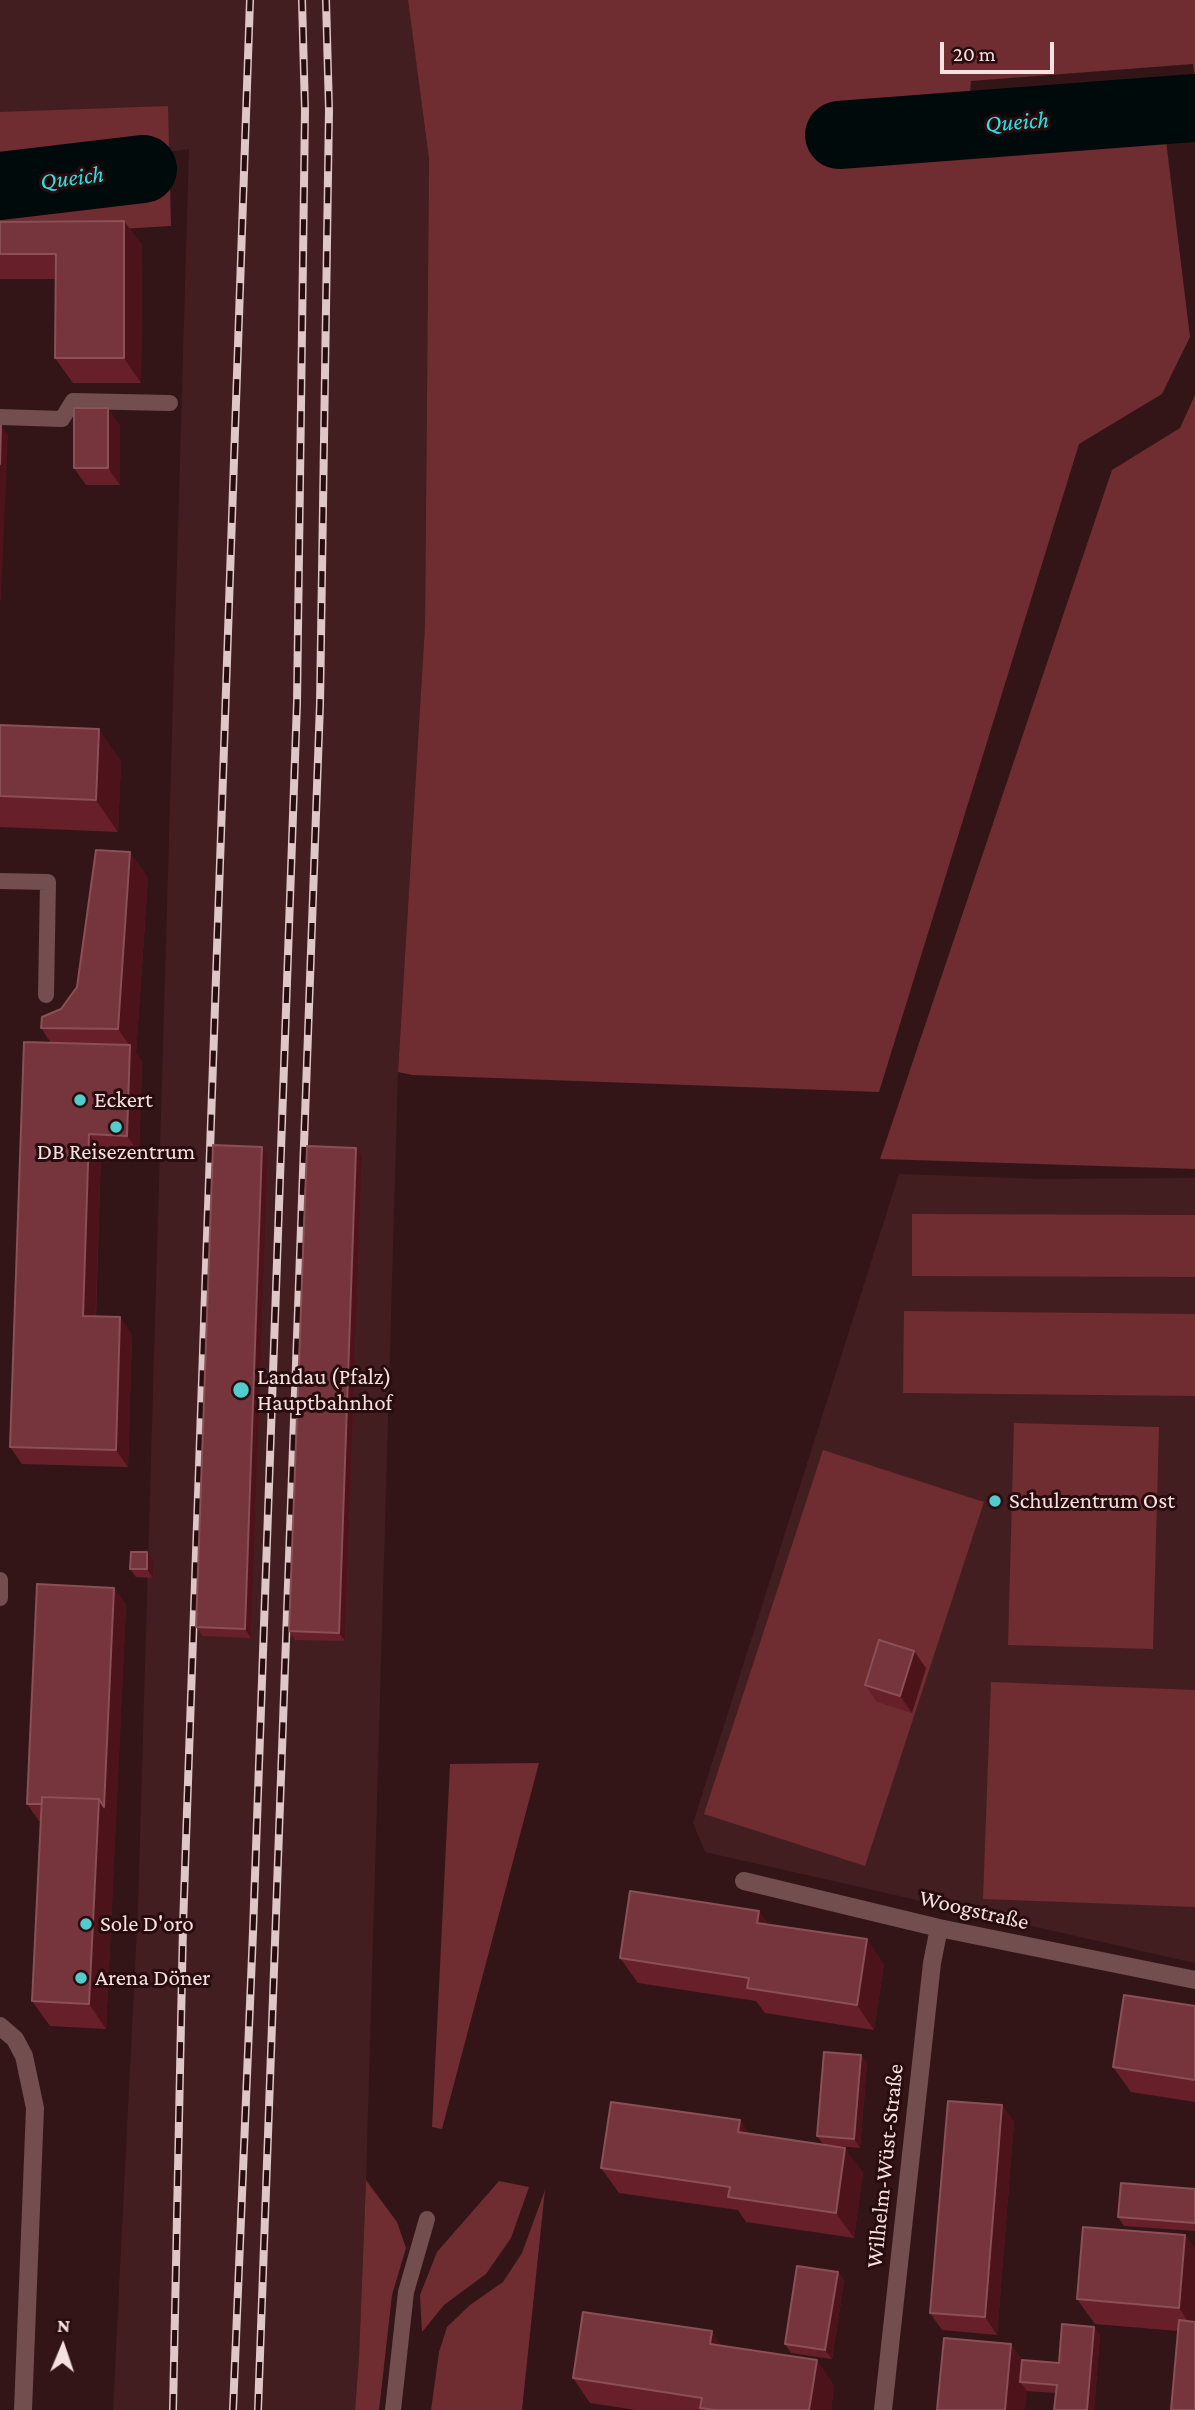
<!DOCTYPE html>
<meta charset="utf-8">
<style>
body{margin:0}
#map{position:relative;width:1195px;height:2410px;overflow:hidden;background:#331517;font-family:"Crimson Pro",serif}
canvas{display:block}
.north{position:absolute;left:28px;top:2312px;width:70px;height:70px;-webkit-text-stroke:5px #280c0e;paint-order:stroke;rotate:2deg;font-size:19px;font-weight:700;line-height:28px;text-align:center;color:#f6e1e1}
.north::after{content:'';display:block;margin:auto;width:24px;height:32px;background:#f6e1e1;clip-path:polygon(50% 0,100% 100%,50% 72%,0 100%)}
.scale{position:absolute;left:940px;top:42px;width:114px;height:32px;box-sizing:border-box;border:4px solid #f6e1e1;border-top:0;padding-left:9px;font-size:21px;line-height:24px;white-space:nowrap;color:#f6e1e1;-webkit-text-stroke:5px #280c0e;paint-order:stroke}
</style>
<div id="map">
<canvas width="1195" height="2410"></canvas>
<div class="north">N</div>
<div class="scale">20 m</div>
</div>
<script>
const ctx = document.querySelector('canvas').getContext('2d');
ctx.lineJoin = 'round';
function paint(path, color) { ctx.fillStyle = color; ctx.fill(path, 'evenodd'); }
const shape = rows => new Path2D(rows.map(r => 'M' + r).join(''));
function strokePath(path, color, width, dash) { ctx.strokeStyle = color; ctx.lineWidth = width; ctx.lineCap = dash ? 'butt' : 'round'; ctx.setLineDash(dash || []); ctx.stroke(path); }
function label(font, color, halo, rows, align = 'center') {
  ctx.font = font + ' "Crimson Pro",serif'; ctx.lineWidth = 6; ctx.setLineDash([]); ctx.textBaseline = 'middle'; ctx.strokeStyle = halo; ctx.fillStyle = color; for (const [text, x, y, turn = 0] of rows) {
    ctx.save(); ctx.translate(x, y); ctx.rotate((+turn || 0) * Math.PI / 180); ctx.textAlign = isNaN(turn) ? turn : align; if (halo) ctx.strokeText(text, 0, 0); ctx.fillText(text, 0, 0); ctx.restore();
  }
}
const built = shape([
 [0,0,408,0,429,159,425,625,398,1072,366,2180,359,2357,355,2410,113,2410,138,1908,189,149,0,177],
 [899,1174,1041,1179,1195,1178,1195,1963,705,1852,693,1823]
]);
const green = shape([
 [408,0,1195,0,1195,78,1193,64,971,81,966,138,1164,124,1190,337,1162,394,1079,444,879,1092,412,1075,398,1072,425,625,429,159],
 [168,106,171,226,0,236,0,112],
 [1195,395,1195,1169,880,1159,1112,470,1180,428],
 [912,1214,1195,1215,1195,1277,912,1276],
 [904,1311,1195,1314,1195,1396,903,1393],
 [1014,1423,1159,1427,1153,1649,1008,1645],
 [823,1450,984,1502,865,1866,704,1814],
 [991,1682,1195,1690,1195,1907,983,1899],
 [539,1763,442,2129,432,2127,450,1764],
 [366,2180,397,2222,406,2248,392,2295,379,2410,355,2410,359,2357],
 [499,2181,529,2187,511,2238,486,2274,444,2305,422,2332,420,2295,437,2252],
 [545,2190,522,2410,431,2410,439,2352,447,2327,470,2305,503,2282,522,2253]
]);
const river = shape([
 [839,135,1195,108],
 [0,186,143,169]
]);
const service = shape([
 [0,417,62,419,73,401,170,403],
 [0,881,48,882,46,995],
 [0,1580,0,1598],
 [393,2410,406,2292,427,2219]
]);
const minor = shape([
 [744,1881,939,1928,1195,1980],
 [0,2026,15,2039,24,2056,35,2108,23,2410],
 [883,2410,932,1963,939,1928]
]);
const rail = shape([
 [173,2410,183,1926,250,0],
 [233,2410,253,1932,297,703,305,110,302,0],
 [258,2410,320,704,329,110,326,0]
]);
const wall = shape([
 [124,221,142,246,141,383,73,383,55,358,56,279,0,279,0,222],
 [120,425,120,485,86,485,74,468],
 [0,725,121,761,118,832,0,827],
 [148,877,136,1053,142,1062,139,1153,101,1152,96,1316,132,1334,128,1467,22,1464,10,1447,51,1043,41,1028,61,1009,77,987],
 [268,1155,251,1638,203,1636,196,1627],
 [362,1157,345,1641,295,1640,289,1631],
 [147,1552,154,1561,153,1578,136,1577,130,1569],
 [114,1588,126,1605,106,2029,50,2026,32,2001,41,1821,39,1821,27,1804],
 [926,1668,912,1713,877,1702,865,1685],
 [769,1924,884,1964,874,2030,765,2013,756,2001,638,1983,620,1958],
 [1195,2006,1195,2102,1131,2092,1113,2067],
 [861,2055,867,2064,860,2148,829,2145,863,2172,854,2238,746,2222,738,2210,619,2193,601,2168,749,2133,823,2144,817,2136],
 [1002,2105,1014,2122,997,2335,942,2330,930,2313],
 [1195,2189,1195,2231,1124,2226,1118,2217],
 [1185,2235,1195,2249,1195,2410,1178,2331,1095,2324,1077,2299],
 [838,2272,844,2281,832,2359,791,2353,785,2344],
 [1094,2327,1100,2336,1094,2410,1054,2410,1056,2393,1027,2391,937,2410,1022,2360,1059,2363],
 [723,2346,834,2385,831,2410,636,2410,590,2403,573,2378]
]);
const shadedWall = shape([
 [124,221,142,246,141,383,124,358],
 [108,408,120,425,120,485,108,468],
 [1,426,8,435,1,601,0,599,0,464],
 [99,729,121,761,118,832,96,800],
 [130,852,148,877,136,1053,142,1062,139,1153,127,1136,130,1046,118,1029],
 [89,1134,101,1152,95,1333,83,1316],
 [262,1147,268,1155,251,1638,245,1629],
 [356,1148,362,1157,345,1641,339,1633],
 [120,1317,132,1334,128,1467,116,1450],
 [147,1552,154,1561,153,1578,147,1569],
 [114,1588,126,1605,116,1824,104,1807],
 [914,1651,926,1668,912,1713,900,1696],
 [99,1799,116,1824,106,2029,89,2004],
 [759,1911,777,1936,757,1923],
 [867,1939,884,1964,874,2030,857,2005],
 [861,2055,867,2064,860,2148,854,2139],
 [1002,2105,1014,2122,997,2335,985,2317],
 [740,2120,757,2145,738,2132],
 [845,2148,863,2172,854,2238,836,2213],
 [1185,2235,1195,2249,1195,2331,1179,2308],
 [838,2272,844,2281,832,2359,825,2350],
 [1094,2327,1100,2336,1094,2410,1087,2410],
 [712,2331,729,2356,710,2344],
 [1011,2344,1029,2369,1020,2382,1027,2391,1025,2410,1005,2410],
 [817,2360,834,2385,831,2410,809,2410]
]);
const building = shape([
 [124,221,124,358,55,358,56,254,0,254,0,222,124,221],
 [74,408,108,408,108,468,74,468,74,408],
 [0,426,1,426,0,464,0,426],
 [0,725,99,729,96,800,0,796,0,725],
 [96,850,130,852,118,1029,41,1028,42,1017,61,1009,77,987,96,850],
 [24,1042,130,1045,127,1136,89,1134,83,1316,120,1317,116,1450,10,1447,24,1042],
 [213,1145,262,1147,245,1629,196,1627,213,1145],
 [307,1146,356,1148,339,1633,289,1631,307,1146],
 [131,1552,147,1552,147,1569,130,1569,131,1552],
 [37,1584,114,1588,104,1807,99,1799,42,1797,42,1804,27,1804,37,1584],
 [879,1640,914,1651,900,1696,865,1685,879,1640],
 [42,1797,99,1799,89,2004,32,2001,42,1797],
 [630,1891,759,1911,757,1923,867,1939,857,2005,747,1988,749,1978,620,1958,630,1891],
 [1124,1995,1195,2006,1195,2080,1113,2067,1124,1995],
 [824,2052,861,2055,854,2139,817,2136,824,2052],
 [948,2101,1002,2105,985,2317,930,2313,948,2101],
 [611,2102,740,2120,738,2132,845,2148,836,2213,728,2197,730,2187,601,2168,611,2102],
 [1121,2183,1195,2189,1195,2223,1118,2217,1121,2183],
 [1083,2227,1185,2235,1179,2308,1077,2299,1083,2227],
 [797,2266,838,2272,825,2350,785,2344,797,2266],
 [583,2312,712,2331,710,2344,817,2360,809,2410,716,2410,700,2408,702,2398,573,2378,583,2312],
 [1179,2320,1195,2322,1195,2410,1171,2410,1179,2320],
 [1062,2324,1094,2327,1087,2410,1054,2410,1057,2385,1020,2382,1022,2360,1059,2363,1062,2324],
 [944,2338,1011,2344,1005,2410,937,2410,944,2338]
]);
const markers = [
 [80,1100,7,"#52cdcd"],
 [116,1127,7,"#52cdcd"],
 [241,1390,9,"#52cdcd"],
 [995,1501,7,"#52cdcd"],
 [86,1924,7,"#52cdcd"],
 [81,1978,7,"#52cdcd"]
];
const poiNames = [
 ["Eckert",94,1100],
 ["DB Reisezentrum",116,1152,"center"],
 ["Landau (Pfalz)",257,1377],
 ["Hauptbahnhof",257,1403],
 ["Schulzentrum Ost",1009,1501],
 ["Sole D'oro",100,1924],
 ["Arena Döner",95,1978]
];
const streetNames = [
 ["Woogstraße",974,1910,13],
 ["Wilhelm-Wüst-Straße",885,2166,-84]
];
const waterNames = [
 ["Queich",1017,122,-4],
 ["Queich",72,178,-7]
];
paint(built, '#431e20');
paint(green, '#6f2c31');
strokePath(river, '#010a0b', 68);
strokePath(service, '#724e4f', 16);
strokePath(minor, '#724e4f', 18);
strokePath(rail, '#ddc7c7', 8);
strokePath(rail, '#280c0e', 5, [16]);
paint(wall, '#67202a');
paint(shadedWall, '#4c131a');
paint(building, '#76343d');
strokePath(building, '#8a4f57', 2);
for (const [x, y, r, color] of markers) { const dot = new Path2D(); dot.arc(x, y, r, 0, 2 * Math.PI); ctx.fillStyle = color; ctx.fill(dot); strokePath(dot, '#280c0e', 2.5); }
label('23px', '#f6e1e1', '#280c0e', poiNames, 'left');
label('23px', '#f6e1e1', '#280c0e', streetNames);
label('italic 24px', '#2be3e4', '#280c0e', waterNames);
</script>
